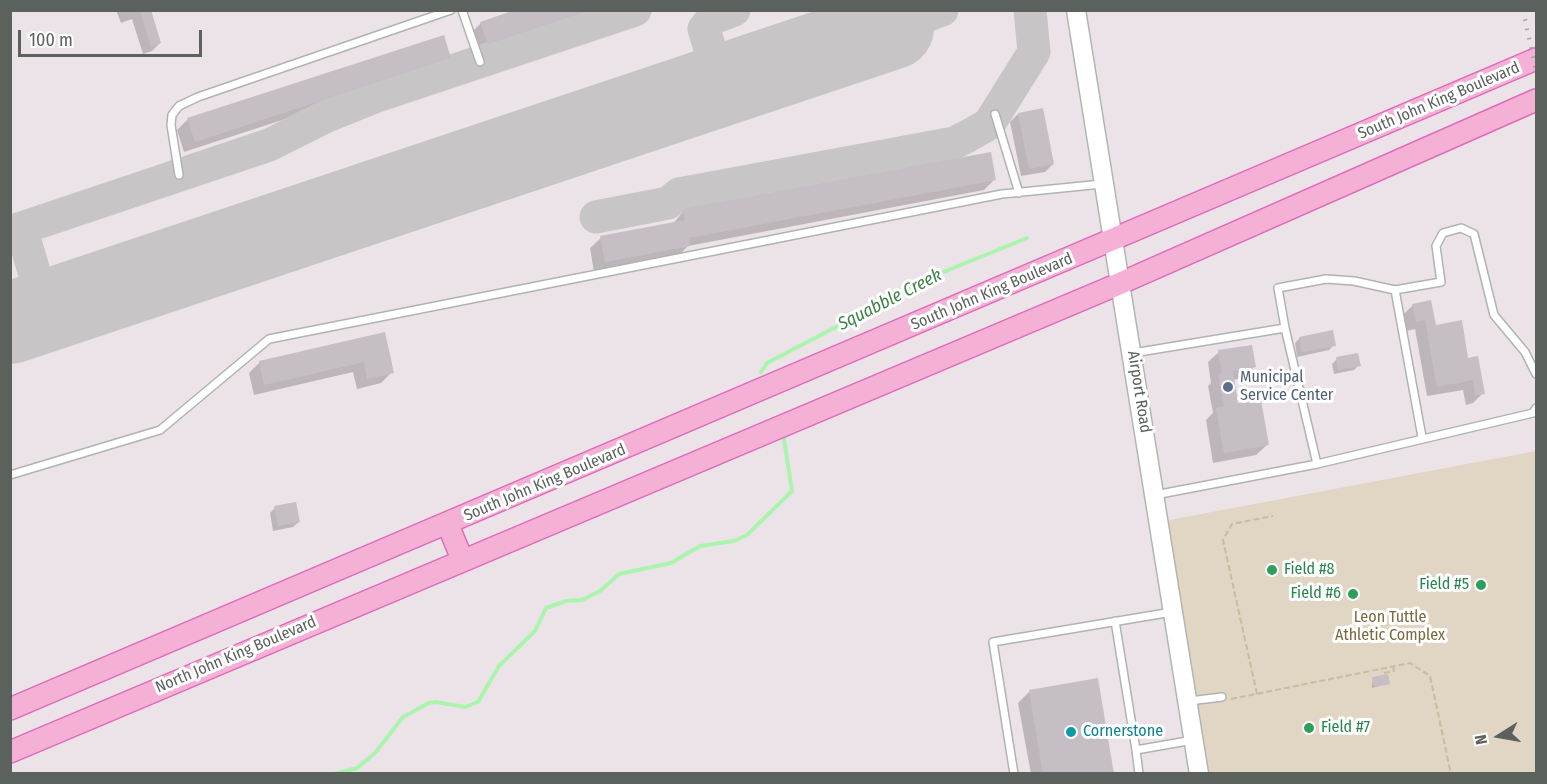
<!DOCTYPE html>
<style>
body{margin:0}
#map{position:relative;width:1547px;height:784px;overflow:hidden;background:#ece3e9;font-family:"Fira Sans Condensed",sans-serif}
canvas{display:block}
.frame{position:absolute;inset:0;border:12px solid #5b625d;pointer-events:none}
.north{position:absolute;left:1469px;top:706px;width:60px;height:60px;-webkit-text-stroke:4px #fff;paint-order:stroke;rotate:259deg;font-size:16px;font-weight:700;line-height:24px;text-align:center;color:#5b625d}
.north::after{content:'';display:block;margin:auto;width:21px;height:27px;background:#5b625d;clip-path:polygon(50% 0,100% 100%,50% 72%,0 100%)}
.scale{position:absolute;left:18px;top:30px;width:184px;height:27px;box-sizing:border-box;border:3px solid #5b625d;border-top:0;padding-left:8px;font-size:18px;line-height:21px;white-space:nowrap;color:#5b625d;-webkit-text-stroke:4px #fff;paint-order:stroke}
</style>
<div id="map">
<canvas width="1547" height="784"></canvas>
<div class="frame"></div>
<div class="north">N</div>
<div class="scale">100 m</div>
</div>
<script>
const ctx = document.querySelector('canvas').getContext('2d');
ctx.lineJoin = 'round';
function paint(path, color) { ctx.fillStyle = color; ctx.fill(path, 'evenodd'); }
const shape = rows => new Path2D(rows.map(r => 'M' + r).join(''));
function strokePath(path, color, width, dash) { ctx.strokeStyle = color; ctx.lineWidth = width; ctx.lineCap = dash ? 'butt' : 'round'; ctx.setLineDash(dash || []); ctx.stroke(path); }
function label(font, color, halo, rows, align = 'center') {
  ctx.font = font + ' "Fira Sans Condensed",sans-serif'; ctx.lineWidth = 6; ctx.setLineDash([]); ctx.textBaseline = 'middle'; ctx.strokeStyle = halo; ctx.fillStyle = color; for (const [text, x, y, turn = 0] of rows) {
    ctx.save(); ctx.translate(x, y); ctx.rotate((+turn || 0) * Math.PI / 180); ctx.textAlign = isNaN(turn) ? turn : align; if (halo) ctx.strokeText(text, 0, 0); ctx.fillText(text, 0, 0); ctx.restore();
  }
}
const green = shape([
 [1536,451,1536,773,1208,773,1164,521]
]);
const shadow = shape([
 [116,10,149,10,160,43,152,51,143,54,132,19,121,23],
 [520,10,609,10,477,54,470,34,481,23],
 [449,58,439,69,184,152,177,130,188,119],
 [1018,114,1053,164,1045,172,1021,176,1010,122],
 [994,180,984,190,688,246,678,256,594,272,590,248,601,238,673,224,684,210],
 [1413,305,1467,360,1483,393,1473,403,1466,405,1463,390,1427,396,1415,329,1406,331,1403,315],
 [384,334,392,372,381,383,357,389,353,372,254,395,249,373,260,362],
 [1300,338,1334,345,1329,350,1297,357,1295,343],
 [1219,352,1254,367,1243,378,1232,380,1237,405,1267,445,1256,455,1213,463,1206,420,1213,413,1208,386,1211,383,1208,362],
 [1337,359,1359,365,1354,370,1334,374,1332,364],
 [275,508,299,522,293,527,273,531,270,513],
 [1373,678,1388,683,1372,688],
 [1096,680,1113,774,1031,774,1018,703,1029,692]
]);
const stream = shape([
 [761,372,767,363,936,275,1027,238],
 [334,774,357,768,375,753,403,717,429,703,436,702,465,707,478,702,499,666,535,631,546,608,566,601,582,600,600,591,619,574,671,563,700,546,734,541,747,535,792,491,784,439]
]);
const taxiway = shape([
 [893,28,942,10],
 [721,85,704,29,713,18,734,10],
 [596,217,668,203,679,194,954,143,968,136,989,124,1034,52,1030,10],
 [21,228,46,311],
 [10,232,269,145,325,117,377,96,635,10]
]);
const runway = shape([
 [10,323,893,28]
]);
const building = shape([
 [140,10,151,10,161,43,151,47],
 [515,10,584,10,584,12,488,44,480,22],
 [444,35,451,58,195,142,187,118],
 [1043,108,1054,164,1029,169,1018,113],
 [991,152,996,180,689,238,690,246,605,262,600,236,685,220,683,209],
 [1431,300,1436,325,1462,320,1468,358,1478,356,1485,394,1475,395,1473,380,1437,387,1425,320,1416,322,1412,304],
 [1333,330,1336,346,1302,352,1299,337],
 [385,332,394,373,367,379,364,362,264,385,259,361],
 [1252,345,1256,367,1233,371,1238,403,1261,400,1269,445,1224,453,1216,408,1224,406,1218,374,1222,373,1218,350],
 [1358,353,1361,366,1338,370,1336,357],
 [296,502,300,522,278,526,274,506],
 [1388,674,1390,684,1374,687,1372,677],
 [1098,678,1114,774,1043,774,1029,690]
]);
const path = shape([
 [1384,673,1394,671,1393,666],
 [1257,694,1223,540,1232,524,1273,516],
 [1231,699,1410,663,1430,676,1451,774]
]);
const lane = shape([
 [462,10,480,62],
 [995,114,1019,193],
 [179,175,171,125,172,115,179,106,198,97,451,10],
 [1395,290,1422,437],
 [1285,328,1317,464],
 [1133,353,1285,328,1278,288,1326,279,1354,281,1395,290,1441,282,1436,246,1443,233,1461,228,1474,234,1494,315,1525,352,1536,374],
 [10,475,160,430,269,339,1002,194,1102,184],
 [1155,495,1317,464,1533,413,1536,408],
 [1115,621,1136,750],
 [1189,701,1222,697],
 [1014,774,993,642,1172,612],
 [1139,774,1136,750,1193,740]
]);
const secondary = shape([
 [1076,10,1199,774]
]);
const primary = shape([
 [448,525,462,559],
 [10,709,1536,59],
 [10,752,1121,283,1536,100]
]);
const rail = shape([
 [1523,10,1536,71]
]);
const markers = [
 [1228,387,6,"#5c6f8a"],
 [1272,570,6,"#2e9e5b"],
 [1481,585,6,"#2e9e5b"],
 [1353,594,6,"#2e9e5b"],
 [1309,728,6,"#2e9e5b"],
 [1071,732,6,"#0f9aa8"]
];
const streetNames = [
 ["South John King Boulevard",1439,101,-23],
 ["South John King Boulevard",992,292,-23],
 ["Airport Road",1139,392,81],
 ["South John King Boulevard",545,483,-23],
 ["North John King Boulevard",236,655,-23]
];
const serviceNames = [
 ["Municipal",1240,378],
 ["Service Center",1240,396]
];
const leisureNames = [
 ["Field #8",1284,570],
 ["Field #5",1469,585,"right"],
 ["Field #6",1341,594,"right"],
 ["Field #7",1321,728]
];
const parkNames = [
 ["Leon Tuttle",1390,618],
 ["Athletic Complex",1390,636]
];
const cultureNames = [
 ["Cornerstone",1083,732]
];
const waterNames = [
 ["Squabble Creek",890,300,-27]
];
paint(green, '#e1d5c3');
paint(shadow, '#0003');
strokePath(stream, '#abf4ae', 4);
strokePath(taxiway, '#c8c5c7', 33);
strokePath(runway, '#c8c5c7', 82);
paint(building, '#c5bec4');
strokePath(lane, '#afb4b0', 10);
strokePath(secondary, '#b0b7b1', 21);
strokePath(primary, '#e069ba', 24);
strokePath(path, '#c3be9e', 2, [6, 3]);
strokePath(lane, '#fff', 7);
strokePath(secondary, '#fff', 18);
strokePath(primary, '#f5b0d6', 21);
strokePath(rail, '#a4a7a5', 4, [1.5, 8]);
for (const [x, y, r, color] of markers) { const dot = new Path2D(); dot.arc(x, y, r, 0, 2 * Math.PI); ctx.fillStyle = color; ctx.fill(dot); strokePath(dot, '#fff', 2); }
label('16px', '#5b625d', '#fff', streetNames);
label('16px', '#4e5e75', '#fff', serviceNames, 'left');
label('16px', '#27864d', '#fff', leisureNames, 'left');
label('16px', '#7e683e', '#fff', parkNames);
label('16px', '#0d838f', '#fff', cultureNames, 'left');
label('italic 18px', '#3e8346', '#fff', waterNames);
</script>
